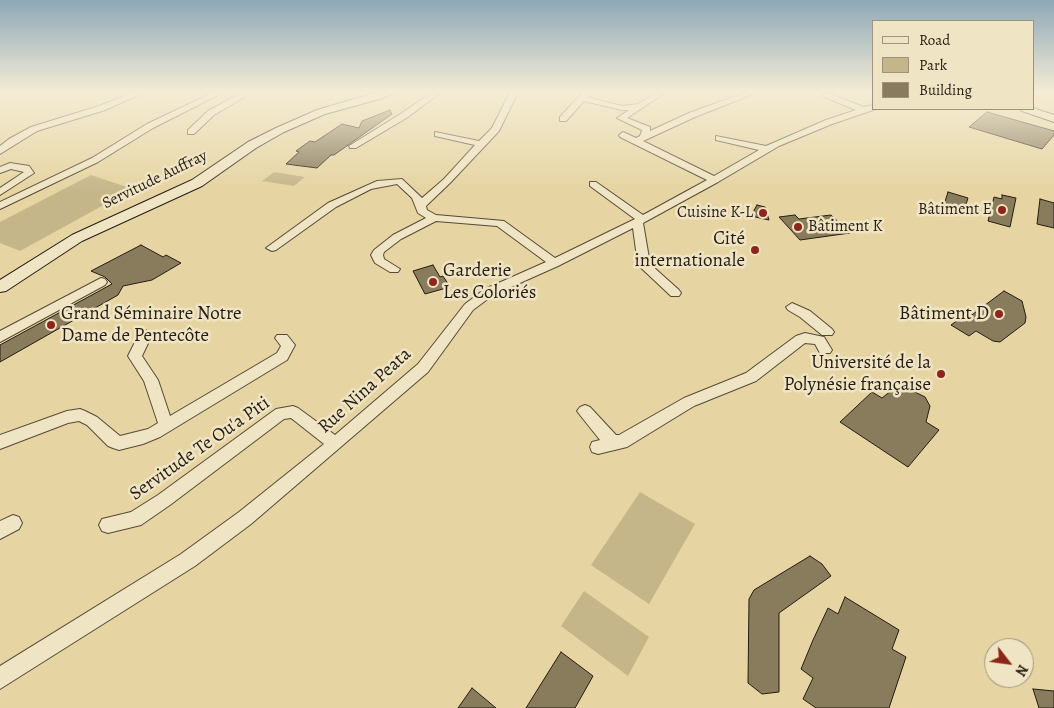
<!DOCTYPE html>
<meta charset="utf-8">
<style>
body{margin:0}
#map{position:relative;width:1054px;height:708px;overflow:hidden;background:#e6d5a2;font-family:Alegreya,serif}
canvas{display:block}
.legend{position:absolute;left:872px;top:20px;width:162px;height:90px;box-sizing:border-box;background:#efe4c3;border:1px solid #9e947d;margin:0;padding:6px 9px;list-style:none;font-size:15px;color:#251c13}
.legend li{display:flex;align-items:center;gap:10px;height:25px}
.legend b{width:25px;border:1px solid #9e947d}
.north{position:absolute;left:984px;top:638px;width:50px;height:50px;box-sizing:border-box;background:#efe4c3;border:1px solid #9e947d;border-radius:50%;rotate:120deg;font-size:14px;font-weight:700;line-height:20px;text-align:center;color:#251c13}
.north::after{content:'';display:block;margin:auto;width:18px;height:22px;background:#8f2418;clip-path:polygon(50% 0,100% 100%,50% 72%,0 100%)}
</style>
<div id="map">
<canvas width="1054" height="708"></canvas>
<ul class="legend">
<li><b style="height:6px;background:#efe4c3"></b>Road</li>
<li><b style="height:14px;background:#c5b68a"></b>Park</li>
<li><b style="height:14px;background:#897c5d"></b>Building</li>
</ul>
<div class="north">N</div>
</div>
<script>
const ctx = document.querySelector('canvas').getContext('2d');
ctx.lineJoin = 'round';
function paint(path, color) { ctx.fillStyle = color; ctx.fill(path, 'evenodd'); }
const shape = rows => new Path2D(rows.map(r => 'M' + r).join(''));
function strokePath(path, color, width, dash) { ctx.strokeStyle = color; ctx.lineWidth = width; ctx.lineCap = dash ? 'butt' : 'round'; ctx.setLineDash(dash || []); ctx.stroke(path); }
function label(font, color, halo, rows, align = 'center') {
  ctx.font = font + ' Alegreya,serif'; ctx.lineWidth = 5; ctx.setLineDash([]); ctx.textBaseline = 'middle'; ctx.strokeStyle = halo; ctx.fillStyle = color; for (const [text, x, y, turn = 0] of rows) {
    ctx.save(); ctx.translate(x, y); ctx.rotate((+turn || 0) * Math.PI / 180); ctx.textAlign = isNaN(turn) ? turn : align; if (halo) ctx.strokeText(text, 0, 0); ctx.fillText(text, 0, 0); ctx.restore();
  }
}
const green = shape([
 [274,172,305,177,294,186,262,181],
 [91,175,133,189,20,251,0,243,0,222],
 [640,492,695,524,649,604,591,565],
 [584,591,649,637,628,676,561,626]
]);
const building = shape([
 [390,110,392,114,334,155,331,155,317,168,286,164,299,152,296,151,310,141,315,142,342,124,359,128,362,121,390,110],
 [987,112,1054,131,1054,135,1042,149,969,127,987,112],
 [948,192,968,198,963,214,943,208,948,192],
 [1002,195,1016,198,1010,227,988,221,994,197,1002,199,1002,195],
 [1040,199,1054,203,1054,228,1037,224,1040,199],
 [757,205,765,207,769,220,751,216,757,205],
 [795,215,799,219,831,215,850,233,800,240,779,217,795,215],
 [141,245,163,257,166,255,181,263,152,280,123,286,118,295,0,362,0,345,112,284,105,277,91,271,141,245],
 [433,265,440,277,443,276,450,287,425,294,413,271,433,265],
 [1004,291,1022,301,1026,317,1025,323,1000,342,993,341,976,331,969,336,951,325,961,318,965,320,1004,291],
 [896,387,911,390,925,397,930,406,926,422,939,430,908,467,840,422,872,392,882,398,896,387],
 [810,556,822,564,831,576,779,613,779,692,762,694,748,683,749,599,754,590,810,556],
 [845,597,899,630,892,649,906,657,889,708,816,708,803,699,813,678,801,669,813,640,828,608,838,614,845,597],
 [561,652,593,676,575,708,526,708,561,652],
 [472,688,496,708,458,708,472,688],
 [1033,689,1054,691,1054,708,1039,708,1033,689]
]);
const street = shape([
 [134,92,145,92,105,110,37,131,0,154,0,146,9,139,31,127,99,106,134,92],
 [214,92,224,92,153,128,98,162,0,209,0,202,92,158,147,124,214,92],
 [243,92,253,92,214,115,194,134,188,134,188,130,208,111,243,92],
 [387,92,402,92,379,98,375,96,387,92],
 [432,92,441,92,408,117,356,148,350,148,349,146,402,113,432,92],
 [510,92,518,92,499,131,450,183,426,206,427,210,436,215,504,221,555,258,635,219,590,186,590,182,596,182,643,215,707,180,620,137,619,135,623,132,636,138,640,136,642,130,617,118,629,110,622,110,584,101,566,121,560,121,560,117,583,92,591,92,587,97,622,106,638,104,657,92,666,92,627,118,650,127,650,131,689,113,747,92,758,92,695,117,643,141,714,176,759,150,716,140,716,136,766,146,826,120,856,110,824,97,823,95,827,93,864,107,873,105,873,109,876,109,832,124,779,146,718,182,643,223,650,264,679,290,681,293,679,296,671,296,638,265,633,228,558,266,493,295,473,310,428,372,251,524,195,566,0,689,0,666,181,554,239,512,324,444,291,418,284,419,170,505,141,525,108,533,102,531,99,525,102,519,131,512,158,495,276,409,293,406,298,408,335,435,418,364,465,304,485,289,546,262,497,226,436,221,401,239,384,252,383,255,384,259,400,269,398,272,390,272,375,263,371,255,374,250,393,235,426,218,418,213,412,198,397,184,371,189,336,207,276,250,272,251,266,248,328,203,377,181,402,179,422,198,444,179,475,145,435,136,435,132,479,141,492,128,510,92],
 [10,163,29,166,34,173,0,195,0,188,24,172,11,169,0,173,0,167,10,163],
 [101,278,105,279,107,282,105,285,0,342,0,331,101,278],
 [792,303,810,311,832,329,834,332,832,335,822,335,800,317,788,310,786,307,792,303],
 [145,330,150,332,152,335,142,356,158,380,170,416,277,353,281,346,275,338,277,335,287,335,295,345,287,360,160,437,143,444,119,450,113,448,108,446,87,425,79,421,68,423,0,449,0,435,67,411,80,409,85,411,97,417,120,436,148,429,158,423,144,381,128,356,140,332,145,330],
 [805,333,824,337,832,350,830,353,820,353,815,344,805,343,756,381,694,406,627,447,598,454,592,452,590,447,592,442,600,440,580,415,577,411,580,407,585,405,590,407,616,435,619,435,684,398,746,373,796,336,805,333],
 [13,515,19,517,22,523,19,529,0,539,0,521,13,515]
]);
const secondary = shape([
 [378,92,390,92,383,98,325,114,284,132,256,148,202,186,82,241,6,291,0,292,0,280,72,235,192,180,248,142,276,128,317,110,378,92],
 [1033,108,1054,115,1054,122,1022,111,1020,109,1033,108]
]);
const markers = [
 [1002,210,5,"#8f2418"],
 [763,213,5,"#8f2418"],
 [798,227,5,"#8f2418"],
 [755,250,5,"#8f2418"],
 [433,282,5,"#8f2418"],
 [999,314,5,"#8f2418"],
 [51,325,5,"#8f2418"],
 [941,374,5,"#8f2418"]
];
const farStreetnames = [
 ["Servitude Auffray",155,180,-26]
];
const farPoinames = [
 ["Bâtiment E",992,210],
 ["Cuisine K-L",753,213],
 ["Bâtiment K",808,227,"left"]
];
const poiNames = [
 ["Cité",745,239],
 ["internationale",745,261],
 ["Garderie",443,271,"left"],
 ["Les Coloriés",443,293,"left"],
 ["Grand Séminaire Notre",61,314,"left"],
 ["Dame de Pentecôte",61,336,"left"],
 ["Bâtiment D",989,314],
 ["Université de la",931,363],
 ["Polynésie française",931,385]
];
const streetNames = [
 ["Rue Nina Peata",365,391,-42],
 ["Servitude Te Ou'a Piti",200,449,-35]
];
paint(green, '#c5b68a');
paint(building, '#897c5d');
strokePath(building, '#251c13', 1);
strokePath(street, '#554a37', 2);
strokePath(secondary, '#251c13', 2);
paint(street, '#efe4c3');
paint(secondary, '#efe4c3');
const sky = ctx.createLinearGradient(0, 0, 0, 191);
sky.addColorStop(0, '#8da8b8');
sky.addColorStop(0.48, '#f4ecd5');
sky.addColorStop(1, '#f4ecd500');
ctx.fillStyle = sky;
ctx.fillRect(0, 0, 1054, 191);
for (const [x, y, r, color] of markers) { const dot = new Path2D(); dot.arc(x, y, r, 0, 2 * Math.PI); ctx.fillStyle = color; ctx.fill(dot); strokePath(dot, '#efe4c3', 2); }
label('16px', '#251c13', '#efe4c3', farStreetnames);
label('16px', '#251c13', '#efe4c3', farPoinames, 'right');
label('19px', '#251c13', '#efe4c3', poiNames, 'right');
label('19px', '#251c13', '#efe4c3', streetNames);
</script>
